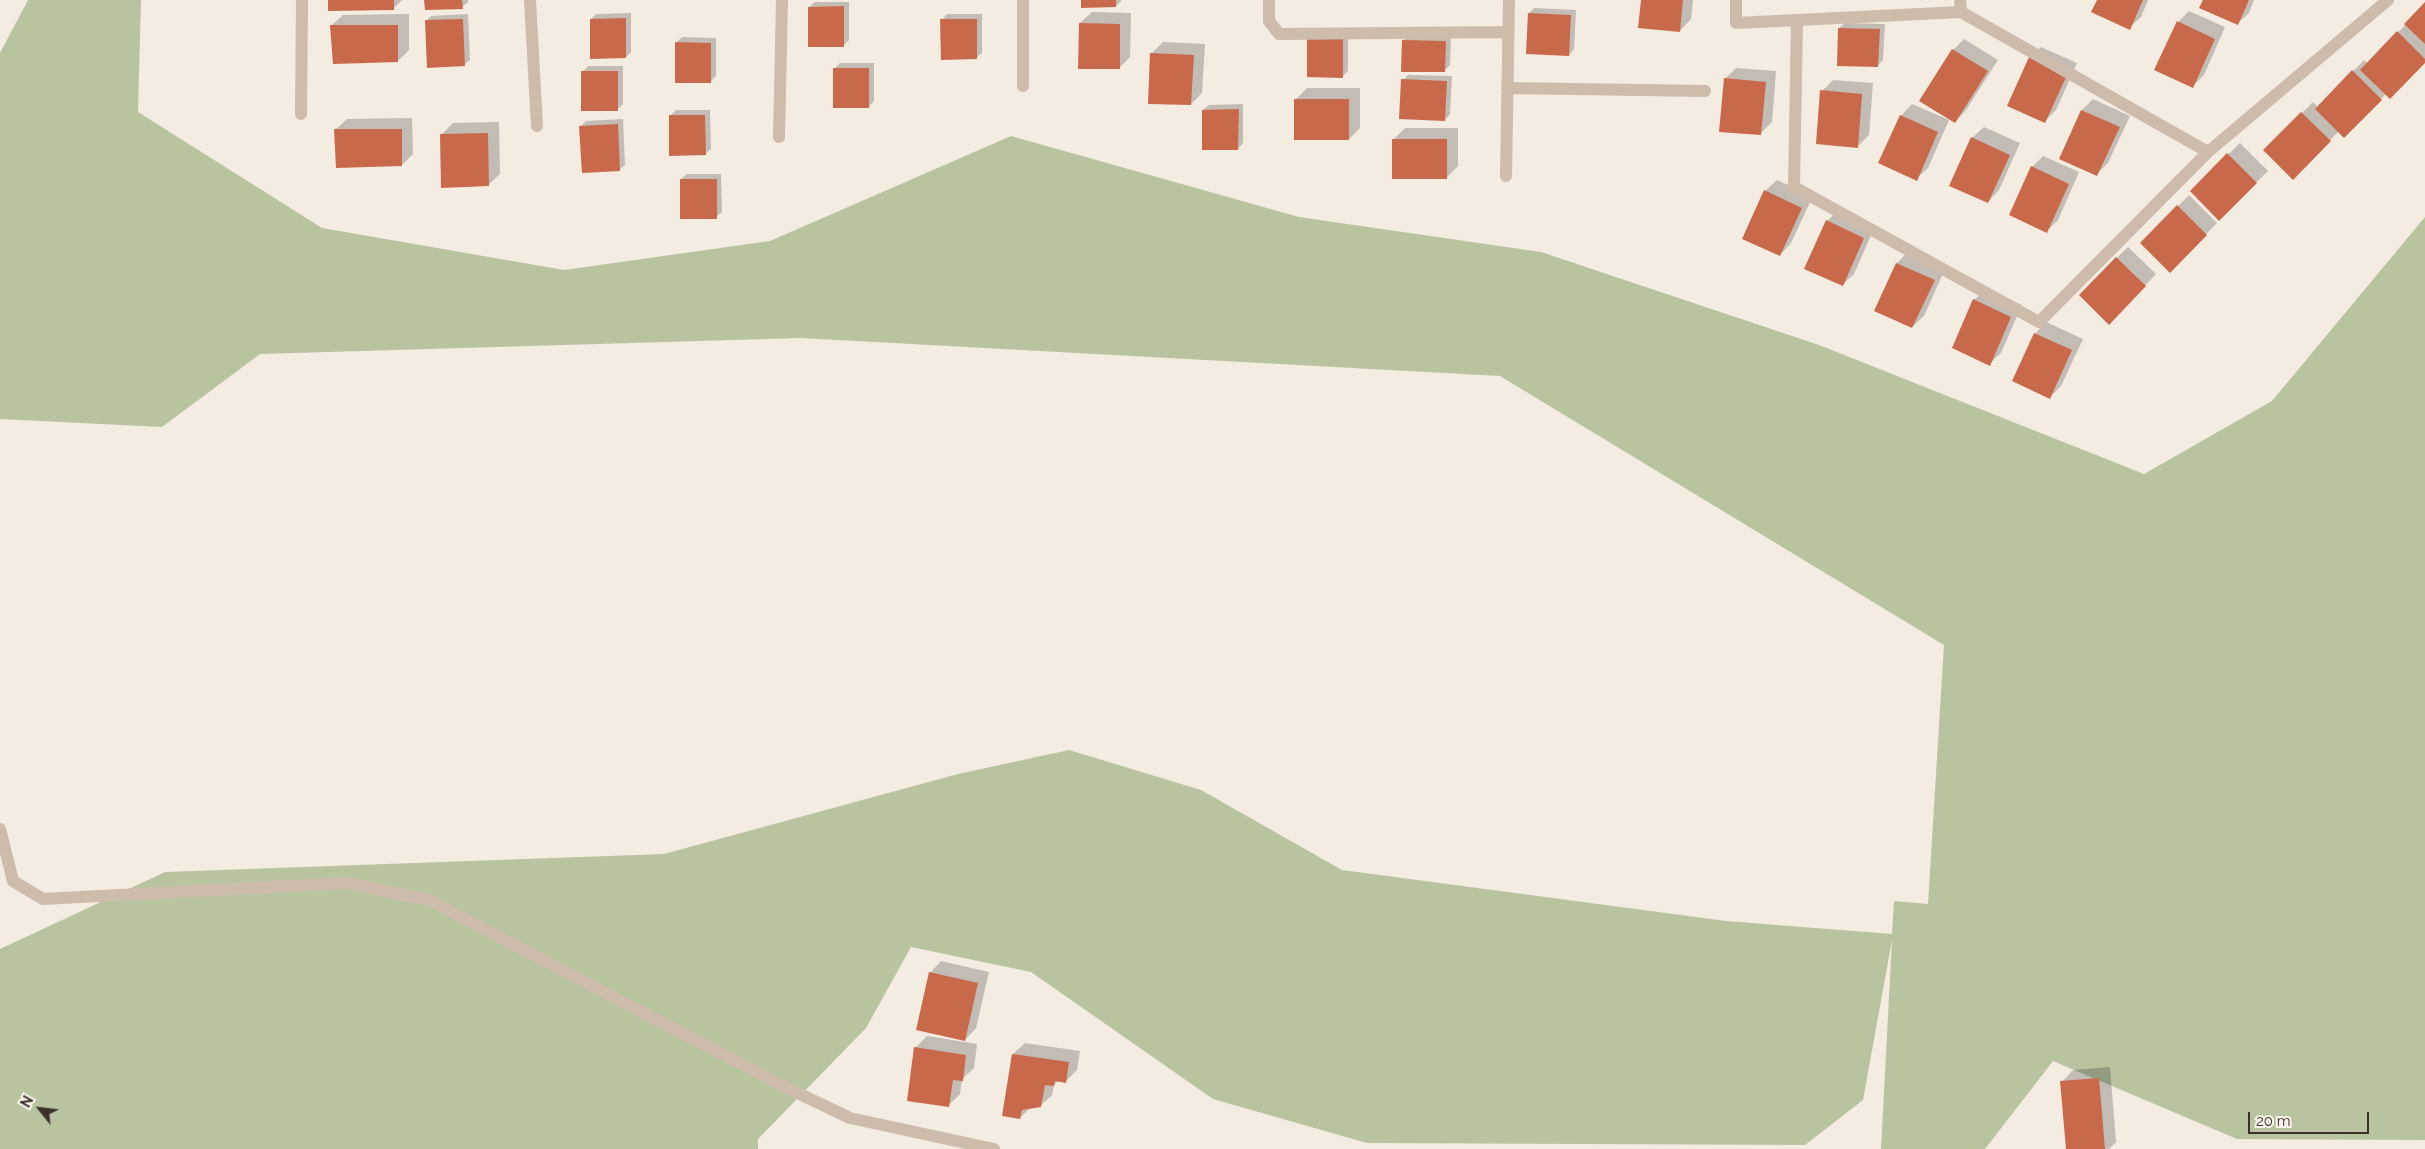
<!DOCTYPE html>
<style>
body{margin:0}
#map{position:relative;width:2425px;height:1149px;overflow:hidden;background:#f4ebe1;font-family:Raleway,sans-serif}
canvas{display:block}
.north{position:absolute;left:15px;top:1084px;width:50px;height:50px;-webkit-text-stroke:4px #fbf5ee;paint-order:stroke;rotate:299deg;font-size:14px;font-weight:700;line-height:20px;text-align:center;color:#3b302b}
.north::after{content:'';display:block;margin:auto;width:18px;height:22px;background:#3b302b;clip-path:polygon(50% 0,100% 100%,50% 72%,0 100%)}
.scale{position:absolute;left:2248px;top:1112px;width:121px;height:22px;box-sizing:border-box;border:2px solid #3b302b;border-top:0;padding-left:6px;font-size:15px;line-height:18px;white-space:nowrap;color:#3b302b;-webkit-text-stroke:4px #fbf5ee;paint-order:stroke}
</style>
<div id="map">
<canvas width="2425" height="1149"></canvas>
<div class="north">N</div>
<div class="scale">20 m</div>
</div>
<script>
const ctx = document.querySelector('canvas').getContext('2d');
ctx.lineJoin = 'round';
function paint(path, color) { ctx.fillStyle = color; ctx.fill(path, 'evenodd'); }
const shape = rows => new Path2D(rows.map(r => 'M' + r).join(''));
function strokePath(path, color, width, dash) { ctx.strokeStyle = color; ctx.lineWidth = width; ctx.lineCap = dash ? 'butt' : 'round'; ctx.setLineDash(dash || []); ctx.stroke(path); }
const green = shape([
 [28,0,141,0,138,112,322,228,564,270,770,241,1011,136,1299,217,1541,252,1819,345,2144,474,2272,401,2425,217,2425,1140,2237,1139,2053,1061,1985,1149,1881,1149,1892,940,1863,1100,1805,1145,1367,1143,1213,1099,1031,972,911,947,866,1028,758,1139,758,1149,0,1149,0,949,165,872,664,854,958,774,1069,750,1201,790,1342,870,1726,921,1892,934,1894,901,1928,904,1944,645,1500,376,801,338,260,354,162,427,0,419,0,53]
]);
const shadow = shape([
 [329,0,402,0,394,8],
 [425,0,468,0,468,2,462,7],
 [1082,0,1121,0,1121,1,1116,6],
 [1642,0,1693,0,1691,19,1680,31],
 [2099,0,2148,0,2141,17,2129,28],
 [2204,0,2254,0,2249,13,2237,24],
 [815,2,849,2,849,40,844,45,809,7],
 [2425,4,2425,62,2386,94,2344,136,2339,131,2293,178,2265,150,2313,102,2318,107,2364,60,2368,64],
 [1534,8,1576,10,1574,49,1569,55,1529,13],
 [2189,11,2225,27,2204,75,2193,86,2178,22],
 [1092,12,1131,13,1130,57,1119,68,1080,23],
 [631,13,631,52,626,57,591,19,596,14],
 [409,14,409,50,398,61,331,26,343,15],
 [468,14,470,60,464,65,426,21,431,16],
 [947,14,982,14,982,53,976,58,942,20],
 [1845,23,1885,24,1883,60,1877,66,1839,28],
 [1314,32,1348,32,1348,71,1343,76],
 [1408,35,1451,36,1450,65,1444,71,1403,41],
 [682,37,716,38,716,76,711,81,676,43],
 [1964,39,1998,60,1966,110,1955,122,1953,50],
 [1163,42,1205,44,1202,93,1191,104,1152,53],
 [2041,47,2077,63,2056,110,2044,122,2030,58],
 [840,63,874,63,874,101,869,107,834,69],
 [588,66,623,66,623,104,617,110,583,72],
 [1736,68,1776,71,1772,122,1760,134,1725,79],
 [1408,75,1452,76,1450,114,1445,120,1403,80],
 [1833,80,1873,83,1869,135,1858,146,1822,91],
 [1307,88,1360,88,1360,128,1349,139,1296,99],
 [2093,99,2130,116,2108,163,2097,174,2061,158,2082,110],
 [1243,104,1243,143,1238,149,1203,110,1209,105],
 [1912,104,1949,120,1928,168,1916,179,1901,116],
 [676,110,710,110,711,149,705,154,670,116],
 [412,118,413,154,402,165,335,130,347,119],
 [623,119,625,165,619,170,581,126,586,121],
 [499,122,500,174,488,185,441,135,453,123],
 [1984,127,2020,143,1999,190,1988,202,1972,138],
 [1405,128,1458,128,1458,166,1446,178,1394,139],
 [2240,143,2268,171,2219,219,2191,191],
 [2043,156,2079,172,2058,220,2047,231,2032,167],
 [687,174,721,174,722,212,716,217,681,179],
 [1777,180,1813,196,1791,243,1780,255,1765,191],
 [2189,195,2217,223,2170,271,2142,243],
 [1839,210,1875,226,1854,274,1842,285,1827,221],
 [2128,247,2156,274,2109,323,2080,295],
 [1908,252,1945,269,1924,316,1912,327,1876,310,1897,263],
 [1986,289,2022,305,2001,353,1989,364,1974,300],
 [2046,322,2083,339,2061,386,2050,397,2035,334],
 [941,961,989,972,976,1028,964,1041,930,973],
 [927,1036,977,1044,974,1068,962,1079,960,1094,949,1105,915,1048],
 [1025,1043,1080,1051,1077,1070,1066,1081,1059,1080,1054,1085,1052,1095,1040,1106,1030,1108,1020,1118,1013,1054],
 [2110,1067,2116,1142,2109,1149,2067,1149,2062,1082,2073,1070]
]);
const building = shape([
 [328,0,394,0,394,10,328,11],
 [424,0,462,0,463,9,425,10],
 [1081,0,1116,0,1116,7,1081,8],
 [1641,0,1683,0,1680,32,1638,28],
 [2097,0,2143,0,2130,30,2091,12],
 [2203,0,2249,0,2238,25,2199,8],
 [2425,2,2425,44,2404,24],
 [844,6,844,47,808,47,808,7],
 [1528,13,1571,15,1569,56,1526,54],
 [626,18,626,58,590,59,590,19],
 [463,19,465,66,427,68,425,20],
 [940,19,977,19,977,59,941,60],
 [2177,21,2215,39,2193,88,2154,70],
 [1079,23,1120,24,1120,69,1078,69],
 [330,25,398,25,398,62,333,64],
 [1838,28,1880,29,1878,67,1837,66],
 [2397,31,2425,59,2425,63,2390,99,2360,70],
 [1307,37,1343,37,1343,78,1307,77],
 [1402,40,1446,41,1445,72,1401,72],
 [675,42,711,43,711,83,675,83],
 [1952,49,1988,71,1955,123,1919,101],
 [1150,53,1194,55,1191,105,1148,104],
 [2029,57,2067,75,2045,123,2007,106],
 [833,68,869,68,869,108,833,108],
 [2352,70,2382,100,2344,138,2315,109],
 [581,71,618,71,618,111,581,111],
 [1724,78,1766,82,1761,135,1719,132],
 [1401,79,1447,81,1445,121,1399,119],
 [1820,90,1862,94,1858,148,1816,144],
 [1294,99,1349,99,1349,140,1294,140],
 [1239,109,1238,150,1202,150,1202,110],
 [2081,110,2120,127,2097,176,2059,159],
 [2301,112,2331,141,2293,180,2263,150],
 [669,115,705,115,706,155,669,156],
 [1900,115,1938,132,1917,181,1878,163],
 [618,124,620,171,582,173,579,126],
 [334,129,402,129,402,166,336,168],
 [488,133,489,186,441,188,440,134],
 [1971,137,2010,155,1988,203,1949,186],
 [1392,139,1447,139,1447,179,1392,179],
 [2227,153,2257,183,2219,221,2190,191],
 [2031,166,2069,184,2047,233,2009,215],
 [680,179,717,179,717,219,680,219],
 [1764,190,1802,208,1780,256,1742,239],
 [2177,205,2207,235,2170,273,2140,243],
 [1826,220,1864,238,1843,286,1804,269],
 [2116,257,2146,286,2109,325,2079,295],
 [1896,263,1935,280,1912,328,1874,311],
 [1973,299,2011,317,1990,366,1952,348],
 [2034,333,2072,350,2050,399,2012,381],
 [929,972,978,983,965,1041,916,1030],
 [914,1047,966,1055,963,1081,953,1080,949,1107,907,1101],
 [1012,1054,1069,1062,1066,1083,1055,1081,1054,1086,1045,1085,1041,1107,1022,1110,1020,1119,1002,1116],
 [2099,1078,2105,1149,2066,1149,2060,1081]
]);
const street = shape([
 [530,0,537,126],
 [1269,0,1269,21,1279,34,1508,32],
 [1736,0,1736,23,1961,12,1960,0],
 [1961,12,2208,152,2388,0],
 [1797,21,1794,187,2039,322,2208,152],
 [1023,86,1023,0],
 [1507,88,1705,91],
 [301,114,302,0],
 [779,137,782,0],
 [1506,176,1509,0],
 [0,829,13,881,43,899,347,883,429,900,781,1085,850,1118,994,1149]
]);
paint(green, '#b8c4a0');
paint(shadow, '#0003');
paint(building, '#c8694b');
strokePath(street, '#cdbbac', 12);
</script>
